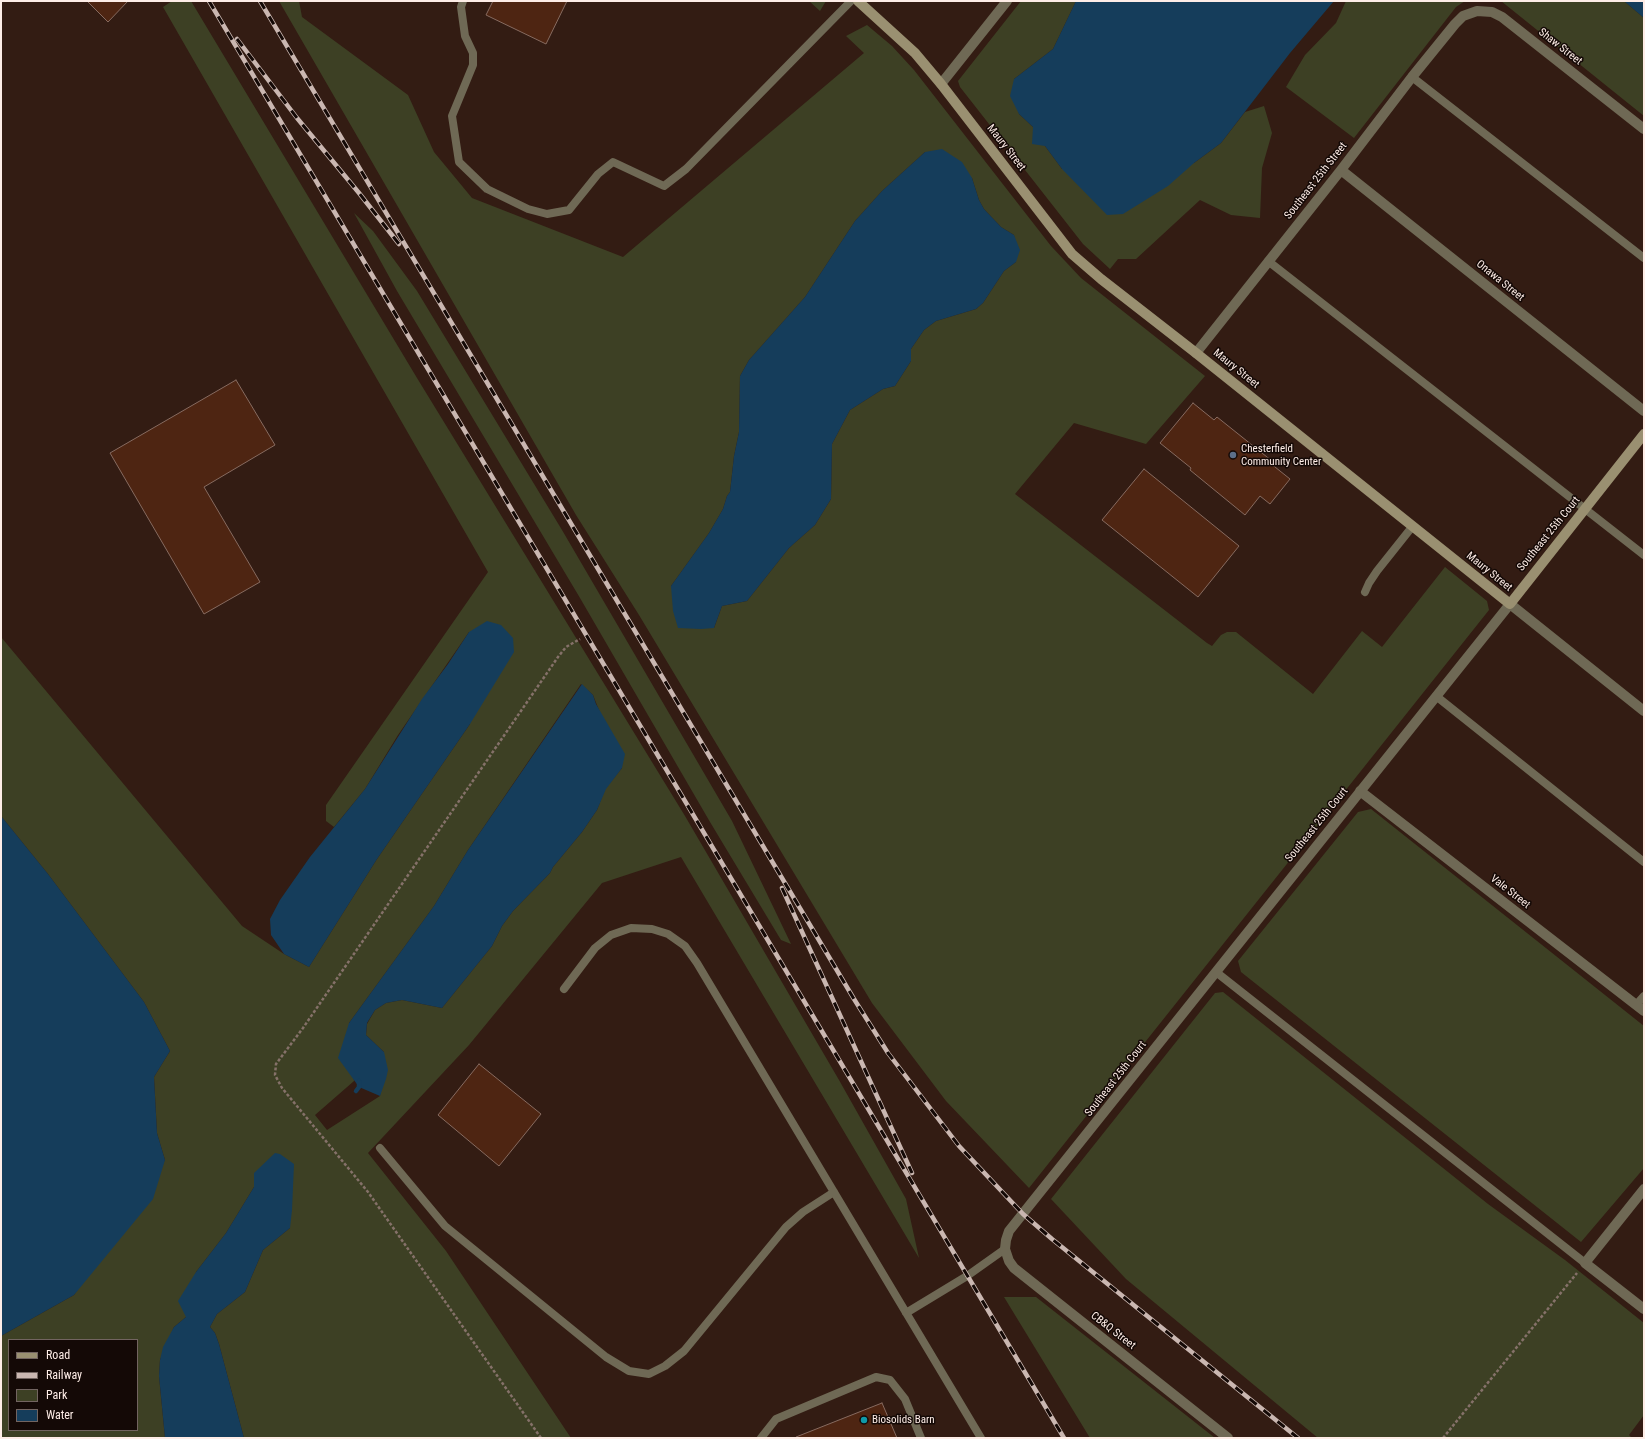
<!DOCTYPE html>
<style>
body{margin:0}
#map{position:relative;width:1645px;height:1439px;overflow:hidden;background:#331c13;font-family:"Roboto Condensed",sans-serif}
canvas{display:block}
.frame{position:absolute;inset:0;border:2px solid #feede7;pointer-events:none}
.legend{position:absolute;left:8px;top:1339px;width:130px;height:92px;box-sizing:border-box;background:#140906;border:1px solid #726460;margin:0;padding:5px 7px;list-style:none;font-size:12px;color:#feede7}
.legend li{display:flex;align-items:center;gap:8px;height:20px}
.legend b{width:20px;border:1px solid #726460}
</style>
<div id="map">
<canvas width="1645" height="1439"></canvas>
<div class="frame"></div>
<ul class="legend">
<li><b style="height:5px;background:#9a9071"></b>Road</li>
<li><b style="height:5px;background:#cab7b1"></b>Railway</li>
<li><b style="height:11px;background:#3d4024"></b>Park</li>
<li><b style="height:11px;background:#153d5b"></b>Water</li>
</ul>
</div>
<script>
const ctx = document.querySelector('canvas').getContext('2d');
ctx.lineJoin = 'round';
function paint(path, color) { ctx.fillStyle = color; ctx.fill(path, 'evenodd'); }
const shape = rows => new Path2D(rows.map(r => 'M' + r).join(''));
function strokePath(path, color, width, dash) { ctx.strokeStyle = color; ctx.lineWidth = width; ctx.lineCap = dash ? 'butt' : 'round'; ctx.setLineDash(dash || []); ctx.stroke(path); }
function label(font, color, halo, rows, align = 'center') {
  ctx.font = font + ' "Roboto Condensed",sans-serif'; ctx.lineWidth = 3; ctx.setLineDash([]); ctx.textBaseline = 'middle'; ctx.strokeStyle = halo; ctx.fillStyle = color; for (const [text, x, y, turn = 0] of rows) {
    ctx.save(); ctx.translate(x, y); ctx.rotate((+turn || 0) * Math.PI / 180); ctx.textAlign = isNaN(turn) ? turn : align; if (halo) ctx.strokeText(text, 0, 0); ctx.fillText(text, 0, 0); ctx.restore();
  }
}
const green = shape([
 [172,1,191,1,417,378,685,816,839,1080,906,1199,919,1258,681,857,602,883,469,1045,368,1153,446,1251,571,1438,244,1438,219,1344,215,1333,210,1327,217,1314,245,1292,263,1250,290,1228,255,1173,254,1187,226,1233,196,1272,186,1317,174,1327,160,1360,159,1376,165,1438,1,1438,1,1336,74,1295,165,1160,157,1133,154,1077,170,1051,144,1002,48,874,1,816,1,637,242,926,284,954,309,967,377,859,470,724,469,632,398,735,365,789,334,827,326,821,326,805,488,572,163,7],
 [581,684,593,695,622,768,605,789,597,810,582,832,553,867,550,873,513,911,502,926,492,946,442,1008,402,1000,386,1003,375,1010,367,1024,366,1035,384,1052,380,1096,327,1130,315,1115,354,1081,349,1023,434,906,468,850],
 [9,1340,137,1340,137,1430,9,1430],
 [279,1,299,1,302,17,408,95,434,152,472,198,623,257,864,53,846,36,867,25,892,46,914,70,1051,246,1081,278,1205,376,1146,444,1074,423,1015,494,1207,643,1212,646,1221,635,1227,632,1236,632,1313,694,1362,631,1382,647,1445,567,1487,601,1489,610,1029,1188,946,1101,872,1003,639,615,576,515],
 [925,152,972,178,979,200,984,209,1001,227,1014,235,1016,262,1004,271,983,303,976,309,936,321,924,330,911,349,911,361,895,386,883,389,850,410,832,444,831,499,815,525,789,548,747,601,722,606,714,628,671,586,709,533,723,509,727,496,730,492,734,456,739,432,740,376,749,360,805,297,855,221,882,191],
 [809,1,826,1,820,11],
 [1021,1,1076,1,1053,49,1014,79,1019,114,1033,127,1045,146,1062,169,1194,163,1221,143,1245,112,1264,106,1272,133,1262,168,1260,218,1231,215,1200,200,1136,259,1118,259,1110,269,1083,244,960,87,958,81],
 [1346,1,1465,1,1456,7,1354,138,1286,87,1305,55,1336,23],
 [1501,1,1624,1,1644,18,1644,116],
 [354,213,373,231,417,291,562,530,732,821,791,944,781,940,710,822,580,598,397,291],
 [1371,809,1644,1026,1644,1168,1581,1242,1241,972,1238,961,1358,812],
 [1223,992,1488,1204,1565,1260,1644,1323,1644,1415,1629,1435,1632,1438,1318,1438,1126,1279,1051,1199,1215,993],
 [1004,1297,1036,1297,1215,1438,1090,1438]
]);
const water = shape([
 [1076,1,1334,1,1290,53,1221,143,1194,163,1168,186,1123,214,1107,215,1062,169,1045,146,1032,144,1033,127,1019,114,1010,96,1014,79,1053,49],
 [1624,1,1644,1,1644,18],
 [942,149,962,162,972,178,979,200,984,209,1001,227,1014,235,1020,250,1016,262,1004,271,983,303,976,309,936,321,924,330,911,349,911,361,895,386,883,389,850,410,832,444,831,499,815,525,789,548,747,601,722,606,714,628,701,629,678,628,673,611,671,586,709,533,723,509,727,496,730,492,734,456,739,432,740,376,749,360,805,297,855,221,882,191,925,152],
 [487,621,501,625,513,638,514,652,470,724,377,859,309,967,284,954,271,935,270,919,280,900,310,857,365,789,422,699,448,664,469,632],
 [582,684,593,695,596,704,625,754,622,768,606,789,597,810,582,832,553,867,550,873,513,911,502,926,492,946,442,1008,402,1000,386,1003,375,1010,367,1023,366,1035,384,1052,388,1070,386,1079,380,1096,359,1087,338,1058,349,1023,434,906,468,850],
 [1,816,48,874,144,1002,170,1051,154,1077,157,1133,165,1160,153,1199,74,1295,1,1336],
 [275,1153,280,1154,294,1164,292,1210,290,1228,263,1250,245,1292,217,1314,210,1327,215,1333,219,1344,244,1438,165,1438,159,1376,160,1360,163,1347,174,1327,186,1317,178,1301,196,1272,226,1233,254,1187,254,1173]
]);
const stream = shape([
 [356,1091,359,1087,359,1081]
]);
const building = shape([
 [87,1,128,1,108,22,87,1],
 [493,1,567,1,546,44,486,15,493,1],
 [236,380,275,445,204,487,260,582,204,614,110,453,236,380],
 [1193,403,1214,420,1217,417,1272,461,1270,463,1290,479,1270,504,1260,496,1245,515,1190,470,1191,468,1160,443,1193,403],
 [1144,469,1239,546,1198,597,1102,520,1144,469],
 [479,1064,541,1114,499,1166,438,1115,479,1064],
 [882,1403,897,1438,796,1438,796,1437,882,1403]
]);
const path = shape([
 [541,1438,368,1192,282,1088,275,1075,276,1064,303,1028,558,657,566,647,580,639],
 [1443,1438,1577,1273]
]);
const service = shape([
 [463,1,461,7,465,36,473,53,473,65,452,116,459,162,487,189,528,209,547,214,569,210,598,174,613,162,664,186,686,169,851,1],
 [1412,77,1644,258],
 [1268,261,1644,555],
 [1365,592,1369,583,1377,571,1412,527],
 [1436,696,1644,862],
 [1216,972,1585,1263],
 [564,989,595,948,611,935,631,928,652,929,668,934,685,946,697,963,981,1438],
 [1636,1005,1644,996],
 [380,1148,445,1226,606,1357,629,1371,649,1374,665,1366,684,1351,786,1227,803,1212,834,1192],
 [906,1313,967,1276,1005,1249],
 [761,1438,776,1419,876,1377,890,1380,905,1399,921,1438]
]);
const minor = shape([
 [941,84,1007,1],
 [1341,170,1644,411],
 [1196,353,1341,170,1412,77,1455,24,1463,16,1477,11,1492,12,1502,17,1644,129],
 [1360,791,1644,1011],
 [1644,1189,1585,1263,1644,1309],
 [1228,1438,1014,1268,1009,1261,1005,1249,1006,1240,1009,1231,1510,604]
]);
const tertiary = shape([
 [1510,604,1644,711]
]);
const secondary = shape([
 [858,1,915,53,941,84,1072,254,1101,279,1196,353,1510,604,1644,434]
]);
const rail = shape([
 [209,1,1064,1438],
 [260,1,854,999,888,1053,959,1146,1023,1214,1052,1239,1298,1438],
 [237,39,297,118,359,193,399,244],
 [782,888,912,1173]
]);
const markers = [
 [1233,455,4,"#5c6f8a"],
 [864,1420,4,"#0f9aa8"]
];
const streetNames = [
 ["Shaw Street",1560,47,38],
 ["Maury Street",1006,148,52],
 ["Southeast 25th Street",1316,181,-52],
 ["Onawa Street",1500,281,39],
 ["Maury Street",1236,369,39],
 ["Southeast 25th Court",1549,534,-51],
 ["Maury Street",1489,572,39],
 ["Southeast 25th Court",1317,825,-51],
 ["Vale Street",1510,892,38],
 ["Southeast 25th Court",1116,1079,-52],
 ["CB&Q Street",1113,1331,38]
];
const poiNames = [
 ["Chesterfield",1241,449],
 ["Community Center",1241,462],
 ["Biosolids Barn",872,1420]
];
paint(green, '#3d4024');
paint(water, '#153d5b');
strokePath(stream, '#153d5b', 4.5);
paint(building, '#4e2512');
strokePath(building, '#876b60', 1);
strokePath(path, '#857169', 2.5, [3, 2]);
strokePath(service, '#6f6955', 8);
strokePath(minor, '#6f6955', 10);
strokePath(tertiary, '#6f6955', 10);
strokePath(secondary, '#9a9071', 10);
strokePath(rail, '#cab7b1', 4.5);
strokePath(rail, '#140906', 3, [9]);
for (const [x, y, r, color] of markers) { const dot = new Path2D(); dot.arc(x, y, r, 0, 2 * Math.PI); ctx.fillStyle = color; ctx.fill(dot); strokePath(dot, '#140906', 1.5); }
label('11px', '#feede7', '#140906', streetNames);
label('11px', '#feede7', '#140906', poiNames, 'left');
</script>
